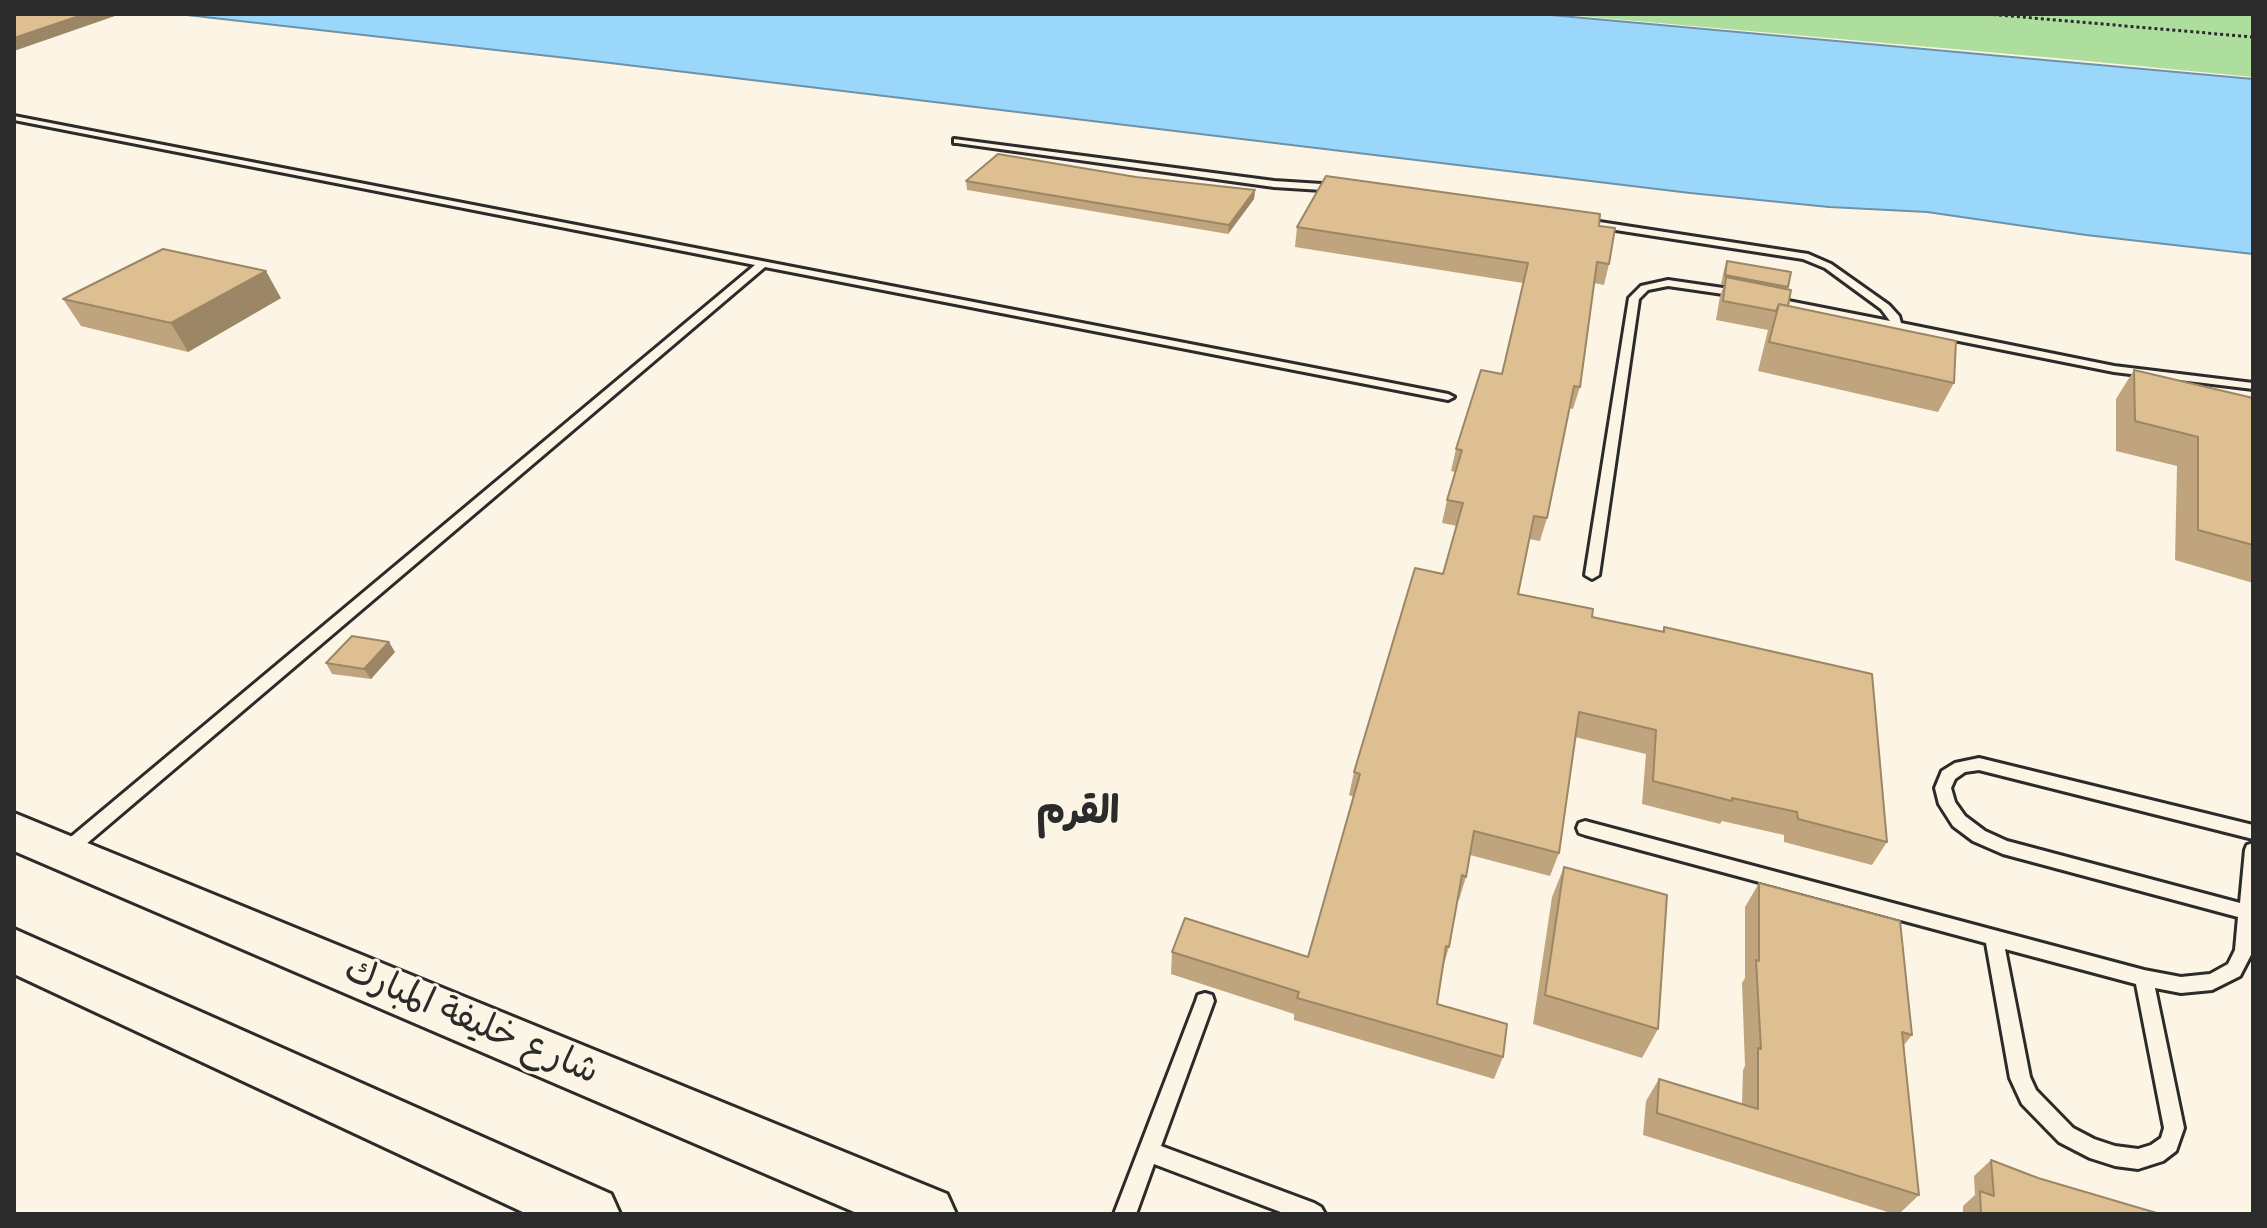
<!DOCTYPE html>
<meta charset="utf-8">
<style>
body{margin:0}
#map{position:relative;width:2267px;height:1228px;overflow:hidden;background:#fcf5e5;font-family:Sriracha,sans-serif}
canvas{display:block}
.frame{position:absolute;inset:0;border:16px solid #2b2b2b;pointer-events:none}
</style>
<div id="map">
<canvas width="2267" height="1228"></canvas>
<div class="frame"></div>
</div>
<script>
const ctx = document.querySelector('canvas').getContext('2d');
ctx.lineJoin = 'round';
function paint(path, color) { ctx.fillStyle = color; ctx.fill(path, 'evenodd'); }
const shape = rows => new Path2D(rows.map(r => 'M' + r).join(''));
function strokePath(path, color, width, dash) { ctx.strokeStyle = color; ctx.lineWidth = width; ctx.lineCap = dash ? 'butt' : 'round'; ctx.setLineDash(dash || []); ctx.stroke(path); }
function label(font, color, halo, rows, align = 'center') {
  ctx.font = font + ' Sriracha,"Playpen Sans Arabic",sans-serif'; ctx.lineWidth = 6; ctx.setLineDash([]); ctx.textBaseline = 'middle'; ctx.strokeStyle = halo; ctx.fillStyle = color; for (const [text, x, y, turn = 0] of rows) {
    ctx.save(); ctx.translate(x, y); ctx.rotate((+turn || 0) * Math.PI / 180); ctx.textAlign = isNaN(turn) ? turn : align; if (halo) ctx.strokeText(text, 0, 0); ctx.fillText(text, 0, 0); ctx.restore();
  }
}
const green = shape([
 [1557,14,2253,14,2253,77,2066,59]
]);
const water = shape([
 [178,14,1540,14,2253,79,2253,254,2086,235,1927,212,1829,207,1690,193,602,62,178,14]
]);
const path = shape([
 [1987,14,2253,37]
]);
const lane = shape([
 [14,116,1448,394,1454,397,1448,400,765,267,72,856,66,858,60,856,58,851,60,846,755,265,14,120,14,116],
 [954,139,1274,181,1338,185,1342,188,1338,191,1274,187,957,143,954,143,954,139],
 [1580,219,1808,254,1831,264,1889,305,1899,316,1901,323,2114,366,2253,383,2253,389,2114,372,1769,303,1768,301,1773,298,1890,321,1881,309,1825,268,1803,259,1577,224,1577,220,1580,219],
 [1668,280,1737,290,1742,293,1737,296,1668,286,1648,290,1639,299,1599,575,1592,579,1585,575,1629,298,1641,286,1668,280],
 [1979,758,2253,825,2253,839,1979,770,1965,772,1955,779,1951,788,1955,802,1965,816,1985,831,2007,841,2240,903,2245,850,2247,845,2253,843,2253,951,2240,976,2212,990,2181,993,2155,988,2184,1128,2176,1151,2163,1161,2138,1169,2115,1166,2090,1158,2059,1142,2022,1104,2010,1078,1986,943,1585,835,1579,833,1577,828,1579,823,1585,821,2144,970,2181,977,2210,974,2228,964,2235,950,2238,917,2003,854,1973,841,1953,826,1939,804,1935,788,1942,771,1955,763,1979,758],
 [2005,949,2136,984,2164,1128,2161,1138,2151,1145,2138,1149,2115,1146,2094,1139,2073,1128,2036,1090,2030,1077,2005,949],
 [1205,993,1212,995,1214,1001,1161,1146,1314,1203,1321,1207,1325,1214,1286,1214,1154,1164,1136,1214,1114,1214,1196,1001,1198,995,1205,993]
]);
const secondary = shape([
 [14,813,947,1194,956,1214,859,1214,14,851,14,813],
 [14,929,611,1194,620,1214,527,1214,14,974,14,929]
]);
const wall = shape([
 [1136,177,1255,190,1254,199,1228,234,967,190,966,181],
 [1599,226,1609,264,1604,285,1594,283,1580,387,1573,409,1569,408,1547,518,1540,541,1529,539,1518,594,1592,617,1662,632,1664,627,1887,842,1872,865,1784,842,1784,835,1722,821,1720,824,1642,804,1646,754,1575,737,1559,853,1550,876,1470,855,1466,877,1459,900,1458,899,1449,947,1443,968,1437,1004,1503,1057,1494,1079,1294,1020,1294,1014,1171,974,1172,952,1308,957,1354,797,1349,795,1354,772,1443,574,1457,526,1442,523,1447,500,1455,472,1451,471,1456,449,1502,374,1523,283,1295,247,1297,227],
 [1727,261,1788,287,1788,306,1954,383,1938,412,1758,371,1768,330,1716,320,1720,296,1724,285,1721,284,1724,270],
 [281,298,188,352,81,326,63,299],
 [2134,370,2253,398,2253,583,2175,560,2177,466,2116,451,2116,399],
 [395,652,371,679,332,674,326,663],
 [1564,867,1658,1029,1642,1058,1533,1024,1552,897],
 [1759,883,1912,1035,1904,1045,1919,1195,1899,1214,1894,1214,1643,1135,1646,1101,1659,1079,1742,1104,1743,1070,1745,1066,1742,983,1745,978,1745,907],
 [1991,1160,2038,1178,2160,1214,1963,1214,1963,1206,1975,1195,1974,1176]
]);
const shadedWall = shape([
 [85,14,114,14,115,16,14,51,14,38],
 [1255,190,1254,199,1228,234,1229,225],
 [266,271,281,298,188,352,171,323],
 [389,642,395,652,371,679,364,669]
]);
const building = shape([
 [14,14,85,14,14,38,14,14],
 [998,154,1136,177,1255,190,1229,225,966,181,998,154],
 [1326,176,1600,214,1599,226,1615,228,1609,264,1597,262,1580,387,1574,386,1547,518,1534,516,1518,594,1593,609,1592,617,1664,632,1664,627,1872,674,1887,842,1798,819,1797,812,1732,798,1732,801,1653,781,1656,730,1579,712,1559,853,1474,831,1466,877,1462,875,1449,947,1446,946,1437,1004,1507,1024,1503,1057,1297,998,1299,992,1172,952,1185,918,1308,957,1360,774,1354,772,1415,568,1443,574,1463,503,1447,500,1462,450,1456,449,1481,370,1502,374,1528,263,1297,227,1326,176],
 [163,249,266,271,171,323,63,299,163,249],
 [1727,261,1791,272,1788,287,1725,275,1727,261],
 [1726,277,1791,290,1788,306,1779,304,1776,311,1723,301,1726,277],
 [1779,304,1956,341,1954,383,1769,342,1779,304],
 [2134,370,2253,398,2253,545,2198,530,2198,437,2135,421,2134,370],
 [352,636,389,642,364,669,326,663,352,636],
 [1564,867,1667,895,1658,1029,1545,995,1564,867],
 [1759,883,1900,921,1912,1035,1902,1032,1919,1195,1657,1113,1659,1079,1758,1109,1758,1048,1761,1049,1756,960,1759,961,1759,883],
 [1991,1160,2038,1178,2160,1214,1981,1214,1980,1191,1994,1196,1991,1160]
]);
const nearStreetnames = [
 ["شارع خليفة المبارك",471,1022,23]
];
const districtNames = [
 ["القرم",1078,813]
];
paint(green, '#adde9e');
paint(water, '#9ad7fb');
strokePath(water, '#6e92a8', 2);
strokePath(lane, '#2b2b2b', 6);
strokePath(secondary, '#2b2b2b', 6);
strokePath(path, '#2b2b2b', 3, [3, 3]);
paint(lane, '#fcf5e5');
paint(secondary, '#fcf5e5');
paint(wall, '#bfa47d');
paint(shadedWall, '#9b8666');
paint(building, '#debf91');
strokePath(building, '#9b8666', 2);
label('36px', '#2b2b2b', '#fcf5e5', nearStreetnames);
label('bold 38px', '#2b2b2b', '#fcf5e5', districtNames);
</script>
